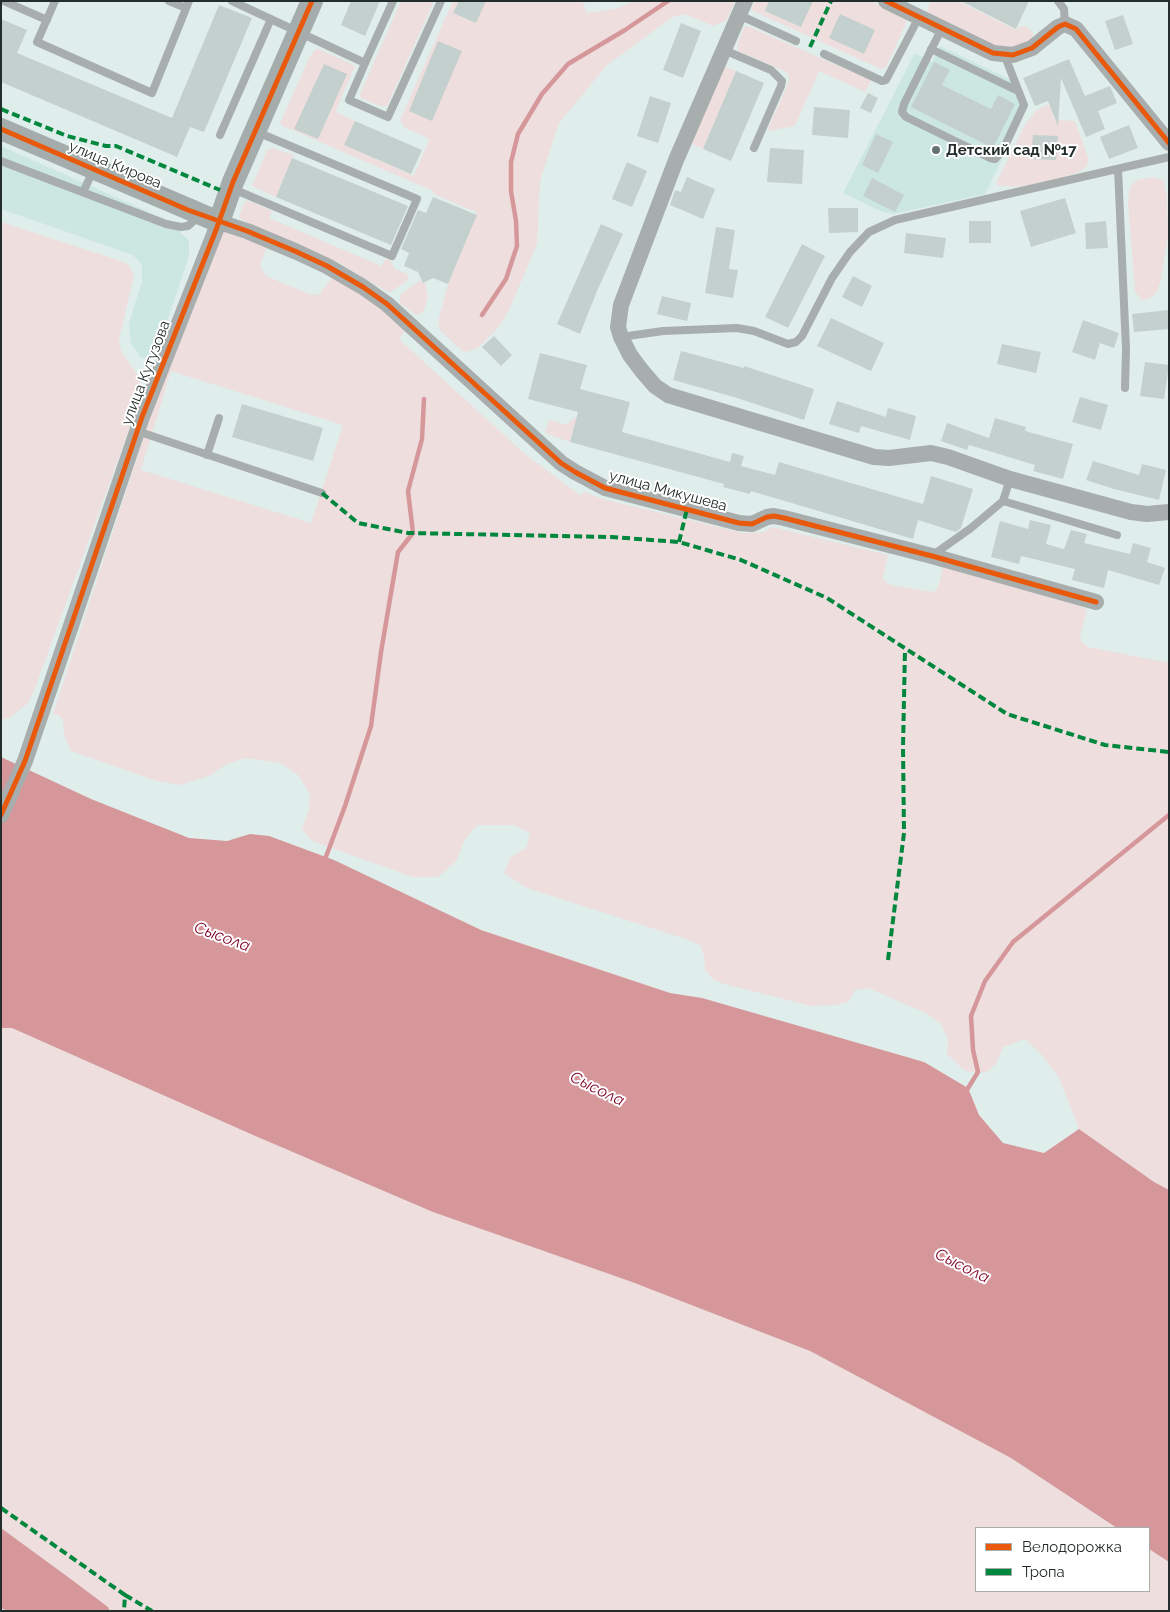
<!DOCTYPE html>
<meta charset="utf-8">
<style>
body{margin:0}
#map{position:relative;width:1170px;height:1612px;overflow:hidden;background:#dfeeeb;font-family:Raleway,sans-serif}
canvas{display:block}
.frame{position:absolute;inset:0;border:2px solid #232d2b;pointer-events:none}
.legend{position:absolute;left:975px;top:1527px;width:175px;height:65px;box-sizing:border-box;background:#fff;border:1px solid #a7abaa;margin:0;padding:6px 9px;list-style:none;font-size:15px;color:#232d2b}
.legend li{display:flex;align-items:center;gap:10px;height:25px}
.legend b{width:25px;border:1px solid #a7abaa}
</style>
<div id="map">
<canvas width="1170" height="1612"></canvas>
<div class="frame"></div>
<ul class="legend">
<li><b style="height:6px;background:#e8590c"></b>Велодорожка</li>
<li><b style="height:6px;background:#00873e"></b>Тропа</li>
</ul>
</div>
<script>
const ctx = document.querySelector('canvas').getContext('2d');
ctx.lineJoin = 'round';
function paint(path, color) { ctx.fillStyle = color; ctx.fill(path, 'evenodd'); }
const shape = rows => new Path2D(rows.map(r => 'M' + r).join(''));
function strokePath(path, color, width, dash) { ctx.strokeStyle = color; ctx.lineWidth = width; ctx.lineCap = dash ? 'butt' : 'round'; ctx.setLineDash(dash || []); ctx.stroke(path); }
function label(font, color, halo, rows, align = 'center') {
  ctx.font = font + ' Raleway,sans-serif'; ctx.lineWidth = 4; ctx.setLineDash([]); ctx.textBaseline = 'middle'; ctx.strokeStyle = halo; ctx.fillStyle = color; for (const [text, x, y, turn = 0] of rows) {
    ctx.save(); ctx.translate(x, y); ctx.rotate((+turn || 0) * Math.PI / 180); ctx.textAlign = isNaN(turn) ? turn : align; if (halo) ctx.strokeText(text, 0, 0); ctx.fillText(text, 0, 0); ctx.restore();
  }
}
const built = shape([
 [940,46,1009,79,1015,77,1028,106,985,194,893,214,883,212,843,193,915,53,932,62],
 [1,146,169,221,189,241,189,256,158,348,150,358,141,358,131,343,129,323,142,282,142,264,133,255,1,209]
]);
const green = shape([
 [401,1,434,1,387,106,380,106,361,98,360,94],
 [453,1,579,1,584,4,586,13,614,9,637,1,735,1,726,21,713,26,685,14,673,17,607,65,559,123,540,181,537,244,509,310,499,327,479,347,467,352,462,351,440,330,438,322,448,284,477,215,475,210,471,210,436,195,431,190,283,126,280,123,310,56,316,49,319,49,355,66,336,110,338,113,355,121,345,145,414,176,429,140,428,138,405,128,400,120],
 [755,1,870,1,906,18,907,21,886,67,881,69,751,10],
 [932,1,958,1,1016,30,1021,26,1027,27,1033,33,1032,39,1011,50,992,47,927,12,929,4],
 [747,26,871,80,865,92,819,71,795,126,767,131,789,82,789,77,787,72,738,51,738,43,744,27],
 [724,66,736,71,703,149,690,143],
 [1047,105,1051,106,1053,118,1058,120,1075,121,1089,160,1087,166,1079,172,1068,176,1030,185,1016,187,997,185,997,181,1026,123,1037,110],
 [273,148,295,156,292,158,276,197,252,186,267,150],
 [1152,177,1163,180,1167,197,1168,235,1161,280,1157,292,1149,299,1142,300,1135,292,1128,202,1130,187,1137,180],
 [245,201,249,201,272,211,269,218,381,266,386,259,389,259,395,269,407,274,409,279,391,292,388,292,339,263,244,221,239,217],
 [1,222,124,262,129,266,134,275,119,340,122,353,139,377,141,392,139,402,34,691,27,704,9,718,1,720],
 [220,226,267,246,260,266,266,276,312,295,319,294,333,277,374,300,405,331,400,338,401,341,525,454,580,495,585,492,603,499,743,533,765,532,772,527,888,555,883,578,887,583,891,585,933,592,936,590,939,584,944,561,950,559,1087,609,1080,637,1082,642,1088,647,1169,663,1169,1190,1154,1182,1079,1129,1059,1078,1041,1054,1025,1039,1003,1047,996,1064,986,1073,965,1071,947,1054,948,1038,940,1023,926,1013,868,988,855,990,848,1002,835,1005,811,1006,721,983,714,980,705,970,704,956,700,945,689,940,527,888,504,873,510,858,526,848,530,833,513,825,477,825,465,839,456,861,438,877,413,877,312,841,302,829,309,809,310,794,298,775,280,763,245,758,227,764,209,776,180,785,157,781,71,751,64,736,63,721,59,715,53,714,166,369],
 [171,371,343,425,311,523,141,470],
 [421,280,422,283,425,282,428,298,423,312,416,315,400,303,400,297,401,294],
 [577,416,570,442,545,433,549,420,566,425],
 [1,1028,12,1028,253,1135,433,1212,632,1282,810,1351,1011,1458,1117,1528,976,1528,976,1591,1149,1591,1149,1549,1169,1562,1169,1611,110,1611,108,1607,68,1577,1,1528]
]);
const water = shape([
 [1,757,91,799,189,838,227,841,250,834,269,836,334,860,481,930,670,993,702,998,924,1062,968,1088,979,1115,1003,1143,1044,1153,1079,1129,1154,1182,1169,1190,1169,1562,1149,1549,1149,1528,1117,1528,1011,1458,810,1351,632,1282,433,1212,253,1135,12,1028,1,1028],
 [1,1528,68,1577,108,1607,110,1611,7,1611,1,1608]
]);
const stream = shape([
 [482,315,506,279,517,246,516,221,511,191,511,162,518,134,542,94,568,64,625,30,668,1],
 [324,862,345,806,371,726,381,652,398,552,413,533,408,491,422,439,424,399],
 [965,1093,978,1072,973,1050,971,1016,985,981,1013,942,1169,815]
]);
const building = shape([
 [351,1,380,1,365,36,341,25],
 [459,1,486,1,476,23,453,13],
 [769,1,813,1,801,27,765,11],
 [961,1,1029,1,1016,29],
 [219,5,252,18,204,132,190,127,177,157,1,82,1,19,27,30,17,53,172,118],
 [840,14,875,30,864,54,829,38],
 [1123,15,1133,44,1115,50,1105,21],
 [681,23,701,31,683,78,663,70],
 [438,41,462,51,432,121,409,111],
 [1069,59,1085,96,1110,86,1117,103,1098,111,1105,129,1086,137,1061,78,1058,126,1048,101,1035,106,1023,78],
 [934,62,950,70,942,85,991,109,998,95,1015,104,993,148,911,107],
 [324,64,347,74,318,139,294,129],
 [736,71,764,83,731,161,703,149],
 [868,93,878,98,871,113,860,108],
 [650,96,671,103,658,143,637,136],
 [814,107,850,110,848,138,812,135],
 [355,121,422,150,411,174,344,145],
 [1129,125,1138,148,1109,159,1100,137],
 [876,134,893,142,878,173,862,165],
 [1033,135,1058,136,1056,160,1031,159],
 [770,148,804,150,802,184,767,182],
 [292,158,408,206,391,245,276,197],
 [627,162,647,171,632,207,612,199],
 [687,177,715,189,703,219,670,205,675,190,681,192],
 [872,178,904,195,895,212,863,196],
 [433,197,477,215,448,284,433,278,423,283,418,272,404,266,409,253,401,249,418,210,426,213],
 [1065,198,1076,233,1031,247,1020,211],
 [828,208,858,208,858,232,829,233],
 [969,221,991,221,991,243,969,243],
 [1106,221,1108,248,1086,249,1085,223],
 [601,224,623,234,597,291,580,334,557,324],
 [716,227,735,230,729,269,738,270,733,298,705,293],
 [906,233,946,238,943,258,904,253],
 [802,244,825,256,788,328,765,317],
 [853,276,872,286,862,307,842,297],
 [662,296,691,303,687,321,657,314],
 [1169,310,1169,329,1134,332,1132,314],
 [831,318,884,343,871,371,817,346],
 [1083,320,1119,333,1114,348,1100,343,1095,360,1072,352],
 [494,336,512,355,501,366,482,347],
 [1002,344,1041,352,1036,373,997,364],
 [681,351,744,368,744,366,814,389,804,420,734,397,673,380],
 [540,353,587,365,580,389,630,402,622,432,730,462,732,453,744,456,741,466,775,475,779,462,923,504,931,476,973,489,961,528,956,532,918,520,913,539,751,491,750,494,723,487,724,484,570,442,578,412,528,399],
 [1145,362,1169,365,1164,399,1140,396],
 [1080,397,1108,405,1101,430,1072,422],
 [837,401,886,417,888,408,916,416,910,440,861,426,859,433,829,424],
 [242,404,323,428,313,461,232,437],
 [995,418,1026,427,1025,431,1073,444,1063,479,1033,471,1035,465,969,445,967,450,941,441,947,423,989,438],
 [1093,461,1139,475,1142,464,1166,470,1159,500,1114,489,1086,480],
 [1030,520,1051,525,1046,544,1064,549,1071,530,1087,534,1084,543,1130,554,1133,543,1151,548,1147,562,1165,568,1159,585,1108,570,1104,588,1072,580,1075,569,1021,556,1019,564,991,557,1000,521,1028,529]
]);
const lane = shape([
 [4,1,47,20],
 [55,1,37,42,152,93,189,1],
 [169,1,186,8],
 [232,1,365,63,393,1],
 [1058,1,1064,9,1065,24],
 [739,15,796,41],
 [942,28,904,104,902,112,906,117,990,158,995,159,1003,150,1024,105,1004,54],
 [931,49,1018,91],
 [724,50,771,70,782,81,781,86,754,148],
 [824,54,882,81,886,80,919,17],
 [366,61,349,100,388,117,441,1],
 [220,135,271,19],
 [1,161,166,224,181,227,188,226,199,216],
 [1118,169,1126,349,1125,388],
 [233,189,392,256,417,199,257,132],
 [83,192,93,171],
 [621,337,663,331,737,328,754,331,788,344,796,342,802,336,832,278,850,252,869,232,895,220,1169,157],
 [137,431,322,493],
 [207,455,219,418],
 [1010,479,1003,501,1117,535],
 [933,555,971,528,1003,501]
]);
const street = shape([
 [745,1,676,160,621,305,618,327,621,337,630,355,642,371,655,386,668,395,874,457,889,458,931,453,948,457,1010,479,1131,512,1147,514,1169,512],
 [886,1,993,53,1013,55,1032,48,1058,27,1065,24,1076,29,1169,143],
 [1,815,25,761,142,417,219,222,247,231,297,252,327,266,363,287,387,304,561,463,575,472,605,488,739,523,752,524,767,517,774,516,784,518,932,556,1096,602]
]);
const secondary = shape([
 [1,129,219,222,233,182,312,1]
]);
const quiet = shape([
 [810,47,831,1],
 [1,109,67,136,106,146,116,146,220,190],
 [322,493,358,523,408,533,612,537,679,542,741,560,827,598,1007,714,1105,745,1169,752],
 [679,542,687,509],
 [888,960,904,833,903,748,905,649],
 [1,1508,125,1595,124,1611],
 [125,1595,152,1611]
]);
const cycleway = shape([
 [886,1,993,53,1013,55,1032,48,1058,27,1065,24,1076,29,1169,143],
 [1,129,188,210,247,231,297,252,327,266,363,287,387,304,561,463,575,472,605,488,739,523,752,524,767,517,774,516,784,518,932,556,1096,602],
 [1,815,25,761,142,417,216,230,233,182,312,1]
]);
const markers = [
 [936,150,5,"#65716e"]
];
const poiNames = [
 ["Детский сад №17",946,150]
];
const streetNames = [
 ["улица Кирова",115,165,23],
 ["улица Кутузова",146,373,-69],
 ["улица Микушева",668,491,15]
];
const waterNames = [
 ["Сысола",222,937,20],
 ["Сысола",597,1089,26],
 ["Сысола",962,1266,26]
];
paint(built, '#cce6e1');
paint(green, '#eedede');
paint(water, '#d6979b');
strokePath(stream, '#d6979b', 4.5);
paint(building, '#c4d0ce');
strokePath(lane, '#a8adad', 8);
strokePath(street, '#a8adad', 16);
strokePath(secondary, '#a4adab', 22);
strokePath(quiet, '#00873e', 4, [8, 4]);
strokePath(cycleway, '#e8590c', 5);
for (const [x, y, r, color] of markers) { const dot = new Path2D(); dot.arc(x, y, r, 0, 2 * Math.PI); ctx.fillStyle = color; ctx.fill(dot); strokePath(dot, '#fff', 2); }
label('bold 15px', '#232d2b', '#fff', poiNames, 'left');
label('15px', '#232d2b', '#fff', streetNames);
label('italic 16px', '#7f0225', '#fff', waterNames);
</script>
